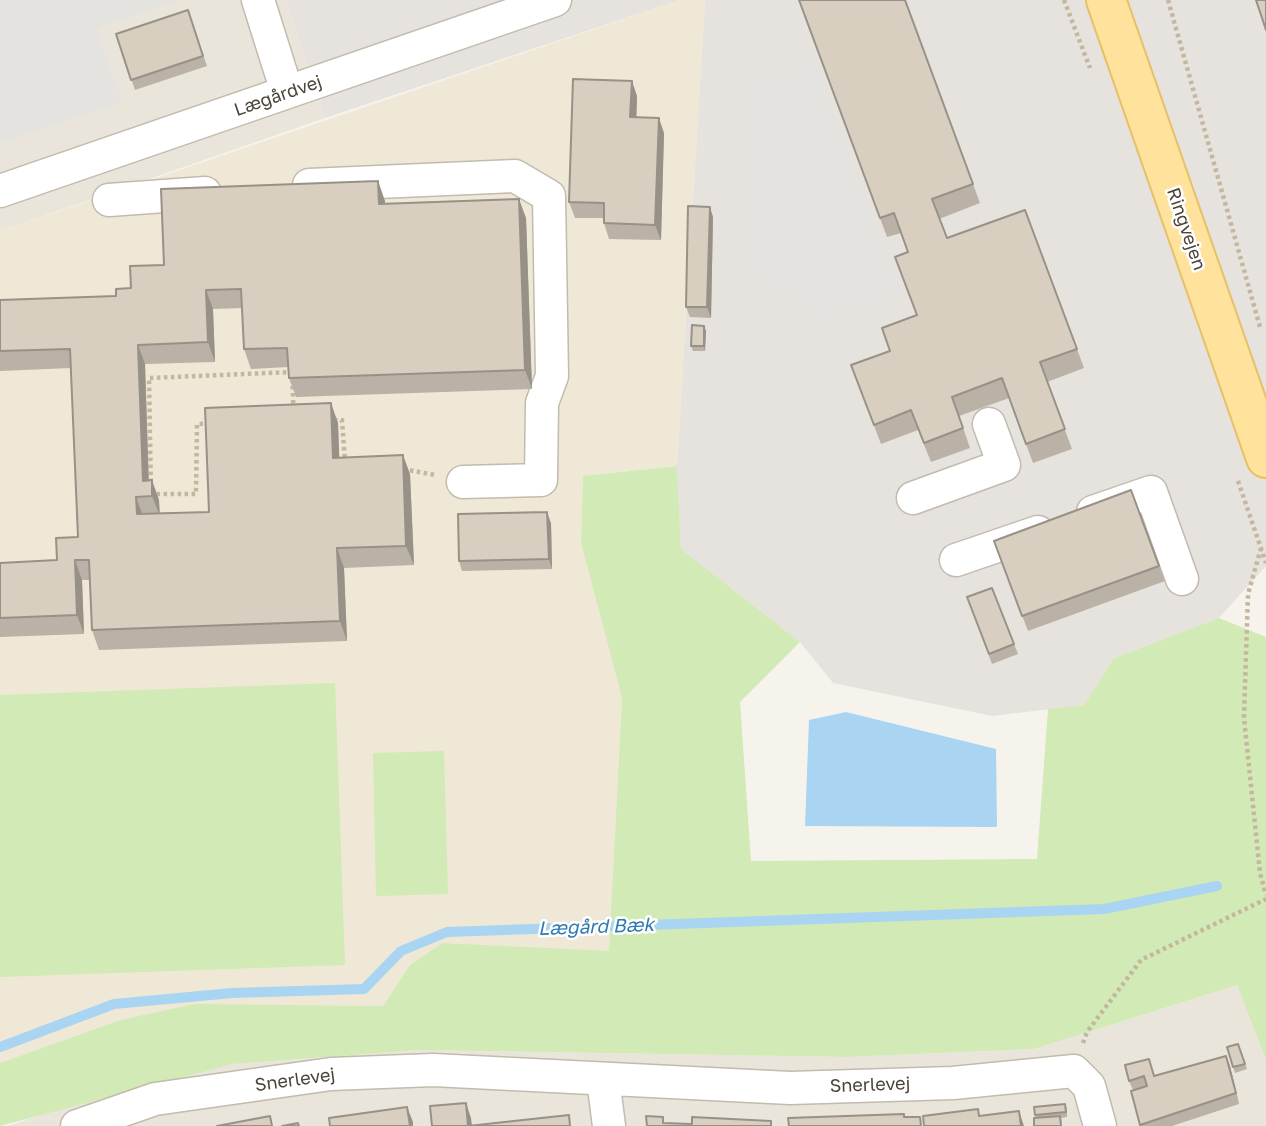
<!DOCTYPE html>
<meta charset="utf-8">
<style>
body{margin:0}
canvas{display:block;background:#f6f3ec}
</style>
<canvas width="1266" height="1126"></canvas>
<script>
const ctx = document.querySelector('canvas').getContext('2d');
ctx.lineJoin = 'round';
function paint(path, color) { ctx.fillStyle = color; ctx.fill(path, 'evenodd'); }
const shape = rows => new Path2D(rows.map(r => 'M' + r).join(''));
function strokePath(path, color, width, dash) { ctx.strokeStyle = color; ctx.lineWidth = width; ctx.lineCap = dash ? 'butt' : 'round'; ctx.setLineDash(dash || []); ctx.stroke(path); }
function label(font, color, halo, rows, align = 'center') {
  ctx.font = font + ' "Golos Text",sans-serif'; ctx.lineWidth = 5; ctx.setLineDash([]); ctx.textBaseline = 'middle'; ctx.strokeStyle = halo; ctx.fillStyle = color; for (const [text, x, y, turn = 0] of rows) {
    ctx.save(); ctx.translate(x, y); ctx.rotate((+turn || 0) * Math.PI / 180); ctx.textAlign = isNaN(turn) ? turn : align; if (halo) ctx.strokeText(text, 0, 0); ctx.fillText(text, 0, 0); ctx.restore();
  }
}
const residential = shape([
 [0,0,286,0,325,118,0,231],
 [1237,985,1266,1060,1266,1126,8,1126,64,1107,233,1064,418,1050,847,1057,1034,1049]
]);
const industrial = shape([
 [286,0,680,0,325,118],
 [705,0,1266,0,1266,566,1219,618,1114,658,1084,705,992,716,833,683,800,642,681,549,677,466]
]);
const education = shape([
 [680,0,705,0,677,466,583,476,581,543,622,698,609,952,442,943,410,965,383,1006,195,1005,120,1020,0,1063,0,231]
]);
const green = shape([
 [677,466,681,549,800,642,740,702,751,861,1037,859,1048,709,1084,705,1114,658,1219,618,1266,637,1266,1060,1237,985,1034,1049,847,1057,418,1050,233,1064,0,1126,0,1063,120,1020,195,1004,383,1006,410,965,442,943,609,951,622,698,581,543,583,476],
 [335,683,345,965,0,977,0,695],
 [444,751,448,894,376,896,373,753]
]);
const parking = shape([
 [0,0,182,0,97,28,122,102,0,143],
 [812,57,902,294,823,325,745,270,747,81]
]);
const water = shape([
 [846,712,996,749,997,827,805,826,809,720]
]);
const stream = shape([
 [0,1047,114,1004,232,993,364,989,401,951,447,932,1104,909,1217,886]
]);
const path = shape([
 [1064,0,1090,68],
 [1168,0,1260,327],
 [292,372,294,421,197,424,196,494,151,494,149,378,292,372],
 [334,420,342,420,345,462],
 [403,469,435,475],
 [1238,481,1266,563],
 [1261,548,1248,594,1244,718,1260,873,1266,895],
 [1083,1043,1087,1032,1141,960,1266,899]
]);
const minor = shape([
 [258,0,287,92],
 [309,185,515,176,549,196,552,376,542,403,541,480,463,482],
 [0,191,555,0],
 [109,200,205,193],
 [913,498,1004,465,989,424],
 [1093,512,1151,492,1182,579],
 [956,560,1038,532],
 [603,1079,609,1126],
 [77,1126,155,1099,331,1074,433,1070,790,1088,953,1083,1074,1071,1089,1086,1100,1126]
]);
const major = shape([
 [1106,0,1266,458]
]);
const wall = shape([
 [799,0,973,184,980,203,939,219,947,238,1077,349,1084,368,1047,382,1072,449,1033,463,1009,398,959,416,970,448,931,462,918,430,881,444,851,365,890,351,916,315,908,252,901,233,887,237],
 [188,10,207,66,135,90,116,34],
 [637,96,636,117,664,133,661,240,609,239,604,223,604,218,575,218,569,202],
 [378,181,385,204,526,218,532,389,296,397,289,378,288,367,251,369,244,349,242,308,213,309,215,362,145,364,149,480,159,500,159,513,209,512,338,423,339,457,410,474,414,565,344,568,347,641,99,650,92,630,90,580,82,580,84,634,0,637,0,563,57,560,78,537,71,368,0,371,0,300,116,296,131,288,164,265],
 [713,217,711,318,690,317,686,307],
 [704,326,706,331,705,351,693,351,691,346],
 [551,523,552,569,462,571,459,561],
 [994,541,1159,566,1165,581,1028,631],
 [992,588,1018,654,992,664,967,597],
 [1238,1044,1247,1069,1235,1073,1227,1047],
 [1149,1059,1154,1076,1230,1066,1239,1104,1172,1126,1140,1126,1131,1091,1133,1090,1129,1081],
 [1065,1104,1067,1109,1067,1117,1061,1118,1062,1126,1034,1126,1036,1118,1035,1115]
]);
const shadedWall = shape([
 [632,81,637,96,636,132,630,117],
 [659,118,664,133,661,240,655,225],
 [378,181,385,201,386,223,379,204],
 [519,199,526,218,532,389,525,370],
 [710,207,713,217,711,318,707,307],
 [206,290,213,309,215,362,208,342],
 [704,326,706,331,705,351,704,346],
 [138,345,145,364,149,496,143,481],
 [331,403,338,423,340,477,333,458],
 [403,455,410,474,414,565,406,546],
 [152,480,159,500,160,516,152,496],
 [136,497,143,516,137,514],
 [547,512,551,523,552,569,549,559],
 [337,548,344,568,347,641,340,621],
 [75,560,82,580,84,634,77,615],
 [1226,1056,1230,1066,1239,1104,1236,1093],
 [466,1103,471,1118,472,1126,468,1126],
 [407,1107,413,1122,413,1126,410,1126],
 [1019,1111,1024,1126,1021,1126]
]);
const building = shape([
 [799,0,905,0,973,184,932,199,947,238,1025,210,1077,349,1040,362,1065,429,1026,444,1002,378,952,397,963,428,924,443,911,410,874,425,851,365,890,351,882,328,917,315,895,257,908,252,894,213,880,218,799,0],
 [1256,0,1266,0,1266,30,1256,0],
 [188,10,203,56,131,80,116,34,188,10],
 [573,79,632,81,630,117,659,118,655,225,604,223,604,203,569,202,573,79],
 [378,181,379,204,519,199,525,370,289,378,287,348,244,349,241,289,206,290,208,342,138,345,143,481,152,480,152,496,136,497,137,514,209,512,205,408,331,403,333,458,403,455,406,546,337,548,340,621,92,630,89,560,75,560,77,615,0,618,0,563,57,560,56,538,78,537,70,349,0,351,0,300,116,296,116,289,131,288,130,266,164,265,161,189,378,181],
 [688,206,710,207,707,307,686,307,688,206],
 [692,325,704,326,704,346,691,346,692,325],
 [1131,490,1159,566,1022,616,994,541,1131,490],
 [547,512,549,559,459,561,458,514,547,512],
 [992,588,1014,644,989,654,967,597,992,588],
 [1238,1044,1245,1064,1233,1067,1227,1047,1238,1044],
 [1226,1056,1236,1093,1140,1125,1131,1091,1147,1086,1144,1076,1129,1081,1125,1065,1149,1059,1154,1076,1226,1056],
 [466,1103,468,1126,569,1115,570,1126,432,1126,430,1106,466,1103],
 [1065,1104,1066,1112,1035,1115,1034,1107,1065,1104],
 [407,1107,410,1126,330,1126,329,1118,407,1107],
 [978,1109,979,1116,1019,1111,1021,1126,924,1126,923,1116,978,1109],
 [904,1114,904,1117,920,1117,921,1126,789,1126,788,1118,904,1114],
 [270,1116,272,1126,217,1126,270,1116],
 [646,1116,663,1117,663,1123,692,1124,692,1117,771,1121,771,1126,647,1126,646,1116],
 [1060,1116,1061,1126,1034,1126,1034,1118,1060,1116],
 [298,1123,299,1126,282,1126,298,1123]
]);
const streetNames = [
 ["Lægårdvej",278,96,-19],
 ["Ringvejen",1186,229,71],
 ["Snerlevej",295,1080,-8],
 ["Snerlevej",870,1085,-2]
];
const waterNames = [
 ["Lægård Bæk",596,927,-2]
];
paint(residential, '#eae5da');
paint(industrial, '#e6e2dd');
paint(education, '#efe8d6');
paint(green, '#d2eab5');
paint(parking, '#e5e3e0');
paint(water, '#a9d4f2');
strokePath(stream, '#a9d4f2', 10);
strokePath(minor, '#c2bbae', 35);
strokePath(major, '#e6c16a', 42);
strokePath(path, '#c4b79f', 4.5, [3.5, 3.5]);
strokePath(minor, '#fff', 32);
strokePath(major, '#ffe39c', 38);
paint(wall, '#bab2a6');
paint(shadedWall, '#979187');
paint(building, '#d8cfc1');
strokePath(building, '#979187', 2);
label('18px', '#4b4439', '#fff', streetNames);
label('italic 19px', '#2e7ab2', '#fff', waterNames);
</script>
